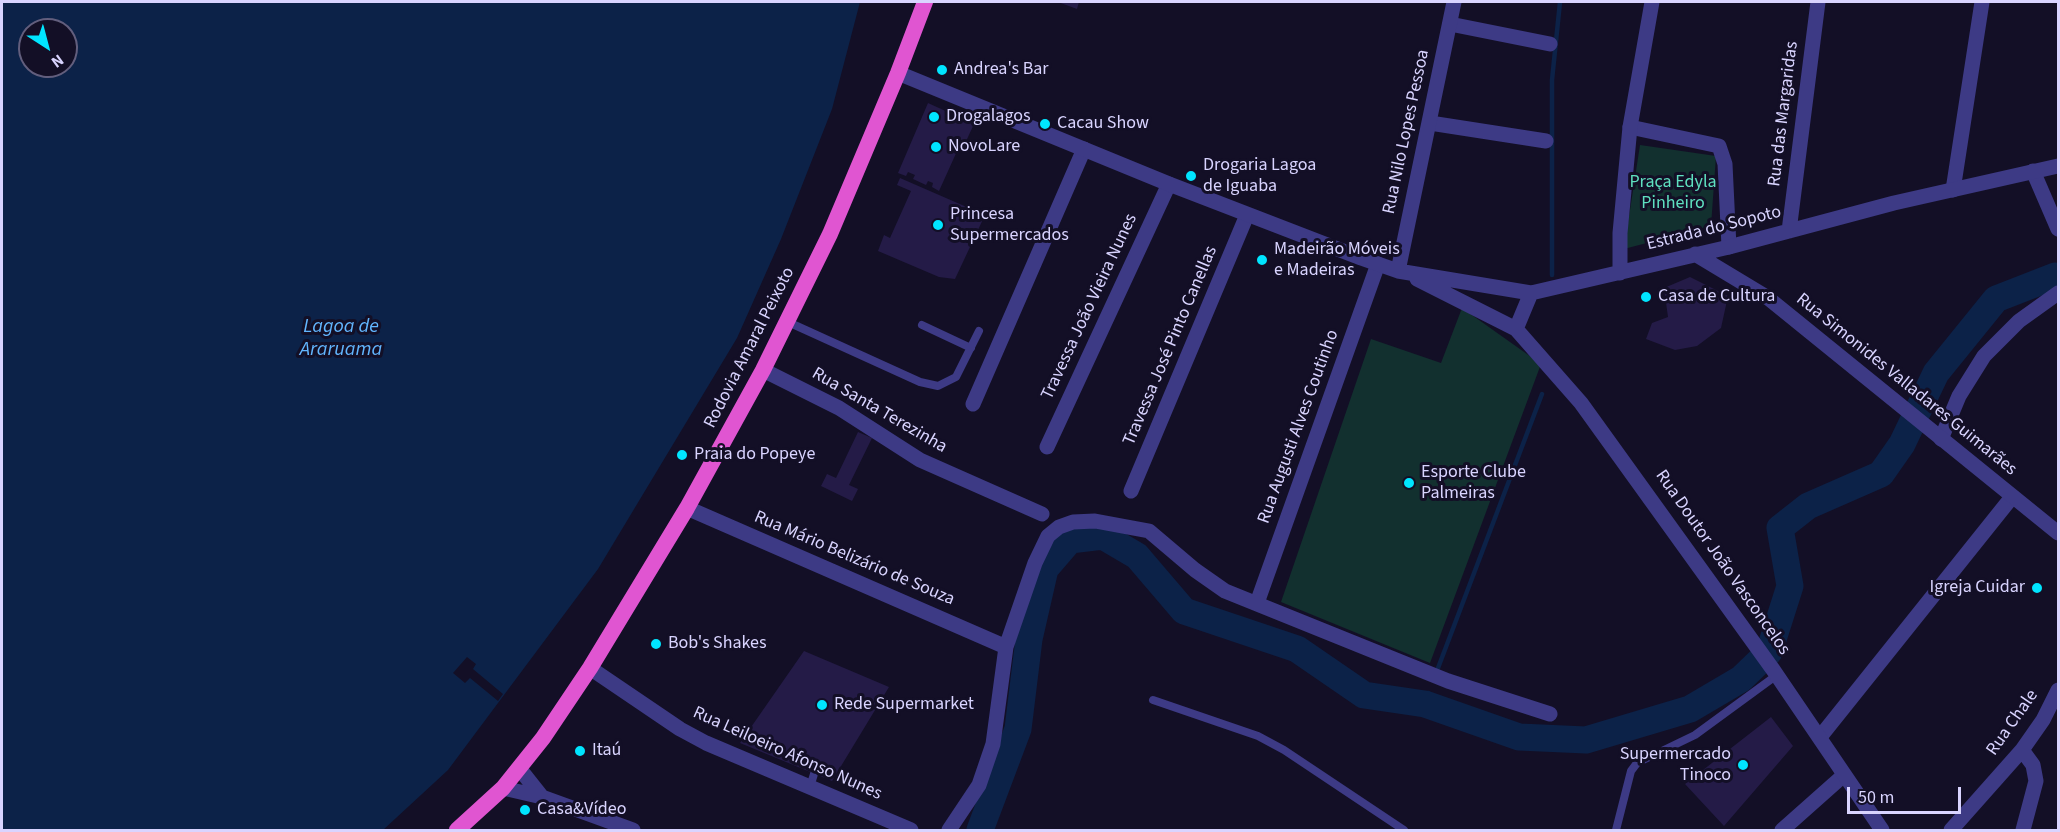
<!DOCTYPE html>
<meta charset="utf-8">
<style>
body{margin:0}
#map{position:relative;width:2060px;height:832px;overflow:hidden;background:#130f26;font-family:"Source Sans 3",sans-serif}
canvas{display:block}
.frame{position:absolute;inset:0;border:3px solid #d9d4ff;pointer-events:none}
.north{position:absolute;left:18px;top:18px;width:60px;height:60px;box-sizing:border-box;background:#130f26;border:2px solid #625e7d;border-radius:50%;rotate:144deg;font-size:16px;font-weight:700;line-height:24px;text-align:center;color:#d9d4ff}
.north::after{content:'';display:block;margin:auto;width:21px;height:27px;background:#00e5ff;clip-path:polygon(50% 0,100% 100%,50% 72%,0 100%)}
.scale{position:absolute;left:1847px;top:787px;width:114px;height:27px;box-sizing:border-box;border:3px solid #d9d4ff;border-top:0;padding-left:8px;font-size:18px;line-height:21px;white-space:nowrap;color:#d9d4ff;-webkit-text-stroke:4px #130f26;paint-order:stroke}
</style>
<div id="map">
<canvas width="2060" height="832"></canvas>
<div class="frame"></div>
<div class="north">N</div>
<div class="scale">50 m</div>
</div>
<script>
const ctx = document.querySelector('canvas').getContext('2d');
ctx.lineJoin = 'round';
function paint(path, color) { ctx.fillStyle = color; ctx.fill(path, 'evenodd'); }
const shape = rows => new Path2D(rows.map(r => 'M' + r).join(''));
function strokePath(path, color, width, dash) { ctx.strokeStyle = color; ctx.lineWidth = width; ctx.lineCap = dash ? 'butt' : 'round'; ctx.setLineDash(dash || []); ctx.stroke(path); }
function label(font, color, halo, rows, align = 'center') {
  ctx.font = font + ' "Source Sans 3",sans-serif'; ctx.lineWidth = 6; ctx.setLineDash([]); ctx.textBaseline = 'middle'; ctx.strokeStyle = halo; ctx.fillStyle = color; for (const [text, x, y, turn = 0] of rows) {
    ctx.save(); ctx.translate(x, y); ctx.rotate((+turn || 0) * Math.PI / 180); ctx.textAlign = isNaN(turn) ? turn : align; if (halo) ctx.strokeText(text, 0, 0); ctx.fillText(text, 0, 0); ctx.restore();
  }
}
const green = shape([
 [1640,145,1716,156,1711,226,1624,249],
 [1462,308,1541,364,1430,663,1281,602,1371,339,1441,363]
]);
const water = shape([
 [2,2,860,2,832,109,781,239,737,338,598,569,448,770,383,830,2,830],
 [30,30,66,30,66,66,30,66]
]);
const pier = shape([
 [467,657,476,664,473,669,503,694,498,701,470,678,465,683,453,673]
]);
const stream = shape([
 [1552,275,1552,80,1560,2],
 [1438,668,1542,394],
 [1425,704,1428,693]
]);
const river = shape([
 [980,830,1018,729,1029,639,1045,569,1070,540,1103,536,1137,556,1184,611,1297,649,1364,695,1425,704,1519,737,1586,740,1690,709,1741,679,1769,652,1790,586,1780,528,1808,506,1881,474,1902,444,1936,373,1996,299,2055,276]
]);
const building = shape([
 [1058,2,1079,2,1077,9],
 [928,103,974,124,962,150,958,149,939,191,932,187,933,183,928,181,926,185,913,179,915,175,908,172,906,176,898,173],
 [900,178,985,215,955,279,939,277,878,251,884,235,890,238,911,191,897,185],
 [1690,277,1728,296,1721,328,1697,346,1675,350,1646,339,1652,323,1668,317,1664,288],
 [858,432,872,438,849,485,858,489,852,501,821,486,827,474,836,478],
 [804,651,889,687,832,781,740,743],
 [1771,717,1793,746,1724,826,1685,784]
]);
const service = shape([
 [788,322,920,382,938,386,956,377,979,331],
 [922,325,971,348],
 [1153,700,1258,736,1284,750,1404,830],
 [810,787,814,774],
 [1616,830,1631,771,1637,763,1695,735,1777,675]
]);
const minor = shape([
 [1450,24,1550,44],
 [1430,123,1546,141],
 [1630,127,1719,146,1725,164,1729,247],
 [2033,171,2058,229],
 [1953,190,1982,2],
 [763,370,839,408,920,460,1042,514],
 [973,404,1084,149],
 [1941,439,1959,396,1984,356,2019,321,2058,293],
 [1047,447,1169,184],
 [1131,491,1247,215],
 [687,508,1006,647],
 [1257,603,1378,264],
 [590,668,680,729,706,743,911,830],
 [1820,737,2012,497],
 [2022,750,2033,765,2036,781,2023,830],
 [949,830,979,785,993,744,1006,647,1035,563,1048,536,1059,527,1073,522,1095,521,1149,531,1195,570,1225,591,1448,681,1550,714],
 [1782,830,1844,775],
 [1951,830,2022,750,2043,720,2058,690]
]);
const tertiary = shape([
 [898,73,1169,184,1361,258,1398,271,1531,293,1729,247,1894,203,2058,166],
 [1789,231,1818,2],
 [1695,254,1768,298,2058,533],
 [1398,271,1454,2],
 [1620,273,1620,233,1630,127,1652,2],
 [1417,279,1516,329,1581,403,1774,671,1882,830],
 [1516,329,1531,293],
 [519,768,542,797],
 [503,788,542,797,633,830]
]);
const trunk = shape([
 [457,830,503,788,543,738,590,668,687,508,763,370,830,234,898,73,925,2]
]);
const markers = [
 [942,70,6,"#00e5ff"],
 [934,117,6,"#00e5ff"],
 [1045,124,6,"#00e5ff"],
 [936,147,6,"#00e5ff"],
 [1191,176,6,"#00e5ff"],
 [938,225,6,"#00e5ff"],
 [1262,260,6,"#00e5ff"],
 [1646,297,6,"#00e5ff"],
 [682,455,6,"#00e5ff"],
 [1409,483,6,"#00e5ff"],
 [2037,588,6,"#00e5ff"],
 [656,644,6,"#00e5ff"],
 [822,705,6,"#00e5ff"],
 [580,751,6,"#00e5ff"],
 [1743,765,6,"#00e5ff"],
 [525,810,6,"#00e5ff"]
];
const poiNames = [
 ["Andrea's Bar",954,70],
 ["Drogalagos",946,117],
 ["Cacau Show",1057,124],
 ["NovoLare",948,147],
 ["Drogaria Lagoa",1203,166],
 ["de Iguaba",1203,187],
 ["Princesa",950,215],
 ["Supermercados",950,236],
 ["Madeirão Móveis",1274,250],
 ["e Madeiras",1274,271],
 ["Casa de Cultura",1658,297],
 ["Praia do Popeye",694,455],
 ["Esporte Clube",1421,473],
 ["Palmeiras",1421,494],
 ["Igreja Cuidar",2025,588,"right"],
 ["Bob's Shakes",668,644],
 ["Rede Supermarket",834,705],
 ["Itaú",592,751],
 ["Supermercado",1731,755,"right"],
 ["Tinoco",1731,776,"right"],
 ["Casa&Vídeo",537,810]
];
const streetNames = [
 ["Rua das Margaridas",1784,114,-83],
 ["Rua Nilo Lopes Pessoa",1407,132,-78],
 ["Estrada do Sopoto",1714,229,-14],
 ["Travessa João Vieira Nunes",1090,307,-65],
 ["Travessa José Pinto Canellas",1171,346,-67],
 ["Rodovia Amaral Peixoto",750,348,-63],
 ["Rua Simonides Valladares Guimarães",1906,385,39],
 ["Rua Santa Terezinha",879,411,30],
 ["Rua Augusti Alves Coutinho",1299,427,-70],
 ["Rua Mário Belizário de Souza",854,559,23],
 ["Rua Doutor João Vasconcelos",1722,563,55],
 ["Rua Chale",2013,723,-55],
 ["Rua Leiloeiro Afonso Nunes",787,754,24]
];
const parkNames = [
 ["Praça Edyla",1673,183],
 ["Pinheiro",1673,204]
];
const waterNames = [
 ["Lagoa de",341,328],
 ["Araruama",341,351]
];
paint(green, '#12302f');
paint(water, '#0c2248');
paint(pier, '#130f26');
strokePath(stream, '#0c2248', 4.5);
strokePath(river, '#0c2248', 27);
paint(building, '#241b47');
strokePath(service, '#3d3a85', 8);
strokePath(minor, '#3d3a85', 15);
strokePath(tertiary, '#3d3a85', 15);
strokePath(trunk, '#e055d1', 16);
for (const [x, y, r, color] of markers) { const dot = new Path2D(); dot.arc(x, y, r, 0, 2 * Math.PI); ctx.fillStyle = color; ctx.fill(dot); strokePath(dot, '#130f26', 2); }
label('18px', '#d9d4ff', '#130f26', poiNames, 'left');
label('18px', '#d9d4ff', '#130f26', streetNames);
label('18px', '#5fe0c0', '#130f26', parkNames);
label('italic 20px', '#62b6ff', '#130f26', waterNames);
</script>
